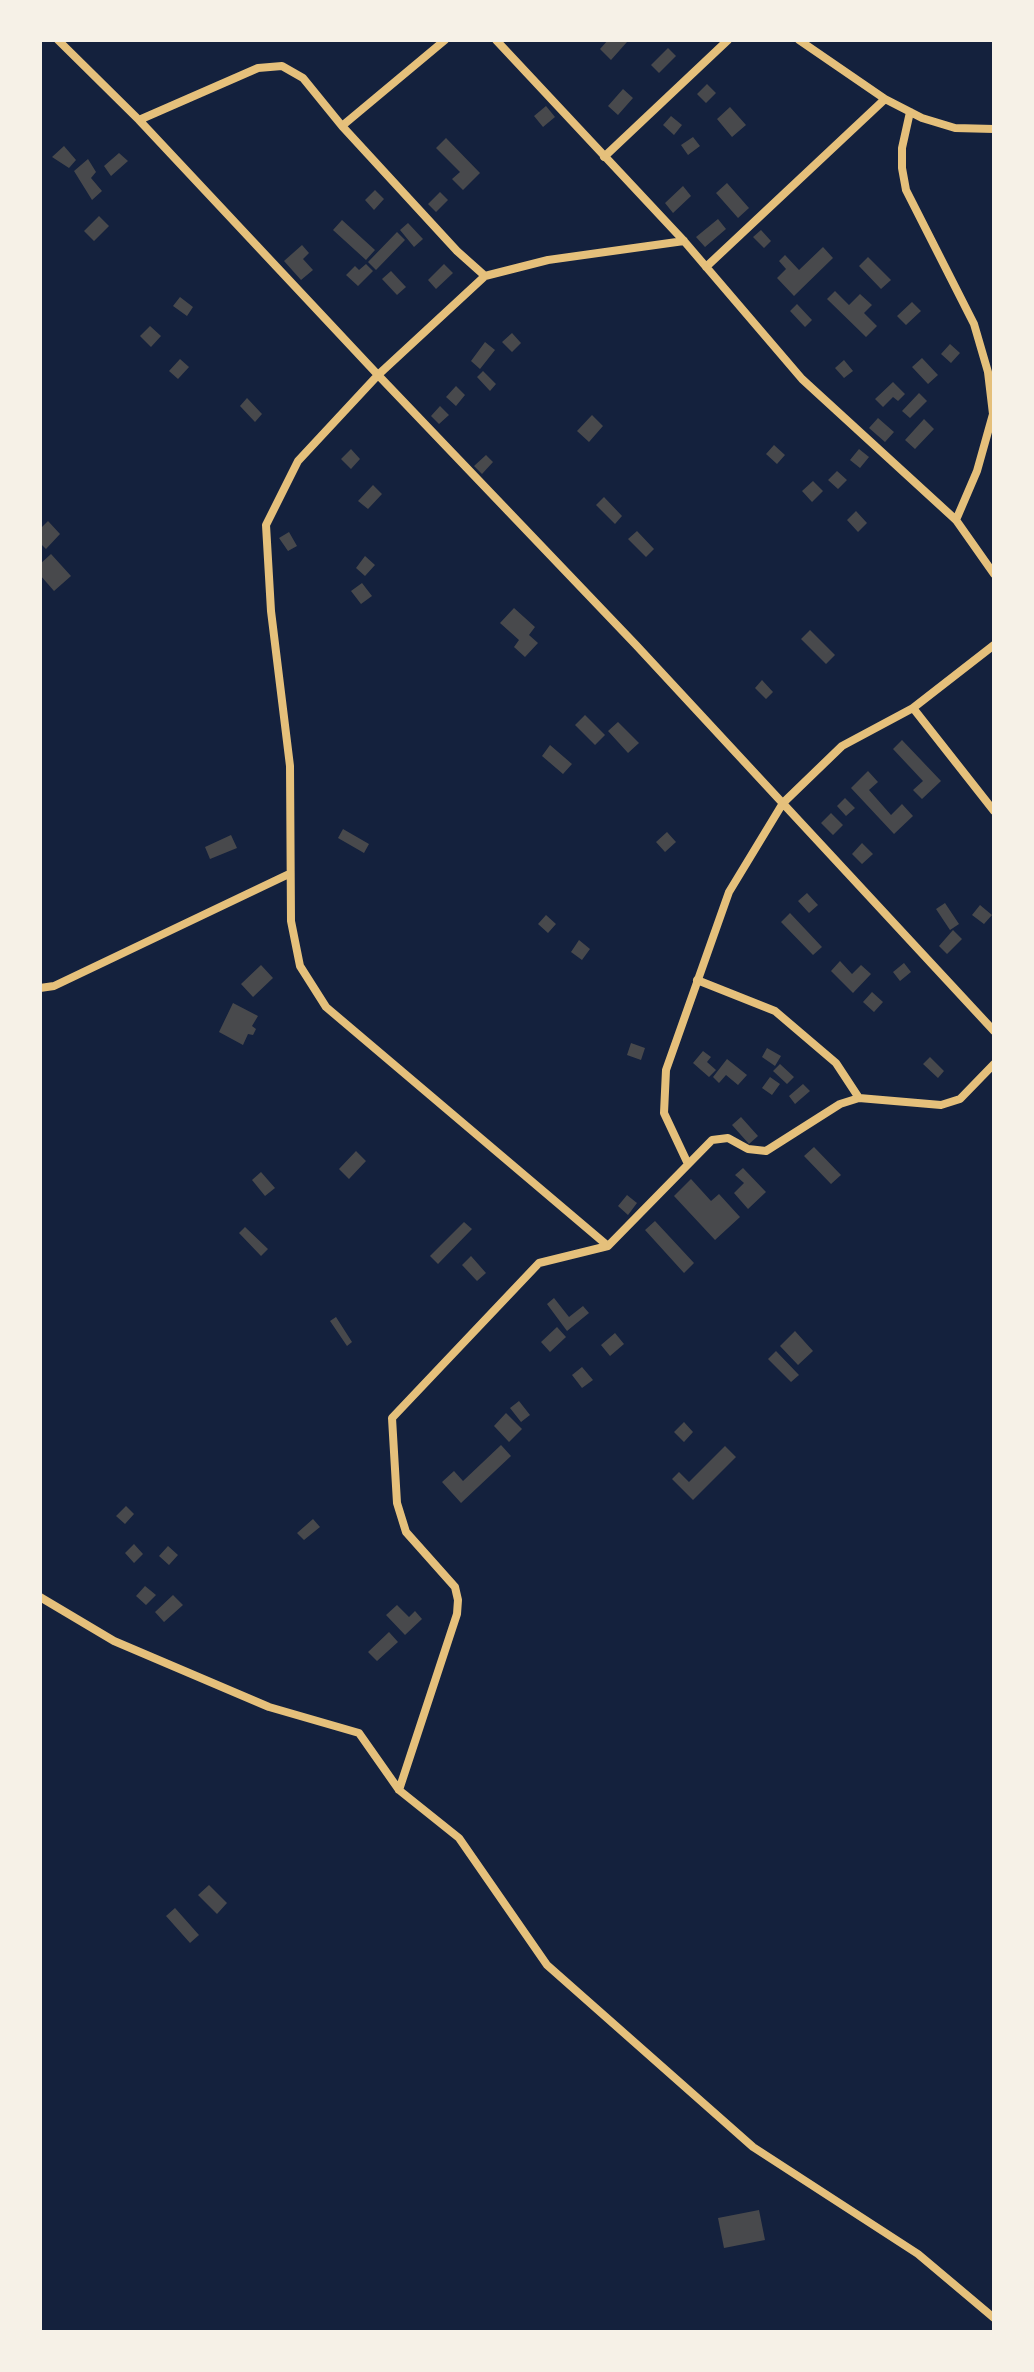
<!DOCTYPE html>
<style>
body{margin:0}
#map{position:relative;width:1034px;height:2372px;overflow:hidden;background:#14213d;font-family:Mulish,sans-serif}
canvas{display:block}
.frame{position:absolute;inset:0;border:42px solid #f6f1e7;pointer-events:none}
</style>
<div id="map">
<canvas width="1034" height="2372"></canvas>
<div class="frame"></div>
</div>
<script>
const ctx = document.querySelector('canvas').getContext('2d');
ctx.lineJoin = 'round';
function paint(path, color) { ctx.fillStyle = color; ctx.fill(path, 'evenodd'); }
const shape = rows => new Path2D(rows.map(r => 'M' + r).join(''));
function strokePath(path, color, width, dash) { ctx.strokeStyle = color; ctx.lineWidth = width; ctx.lineCap = dash ? 'butt' : 'round'; ctx.setLineDash(dash || []); ctx.stroke(path); }
const building = shape([
 [608,40,627,42,611,60,600,49],
 [668,48,676,56,659,73,651,65],
 [707,84,716,93,706,103,697,94],
 [623,89,633,98,618,115,608,106],
 [546,106,555,117,543,127,534,116],
 [730,107,746,125,732,137,717,119],
 [671,116,682,125,674,135,663,125],
 [693,137,700,146,688,155,681,145],
 [446,138,480,173,463,190,452,179,460,172,436,148],
 [64,146,76,160,69,168,52,157],
 [119,153,128,161,111,176,104,166],
 [88,159,96,172,91,178,102,191,92,200,74,171],
 [727,183,749,208,738,218,716,193],
 [683,186,691,196,673,213,665,203],
 [375,190,384,199,374,210,365,200],
 [440,192,448,200,436,212,428,204],
 [99,216,109,226,94,241,84,231],
 [718,219,726,229,705,247,696,237],
 [342,220,375,250,366,260,333,230],
 [408,223,423,239,414,247,400,230],
 [761,230,771,241,764,248,753,237],
 [397,232,405,240,376,270,368,262],
 [302,245,309,253,303,259,313,270,301,280,284,261],
 [823,247,833,258,794,296,777,278,786,269,779,261,785,255,799,270],
 [868,257,891,280,881,289,859,266],
 [366,264,373,271,358,286,346,275,355,266,359,270],
 [444,264,453,273,436,289,428,280],
 [391,271,406,287,397,295,382,279],
 [835,291,849,305,860,294,872,305,864,313,877,326,866,337,827,299],
 [180,297,193,307,187,316,173,306],
 [912,302,921,311,906,325,897,316],
 [797,304,812,320,805,327,790,311],
 [150,326,161,336,151,347,140,336],
 [512,333,521,343,512,352,502,342],
 [485,342,495,350,480,369,471,361],
 [950,344,960,353,951,363,941,354],
 [922,358,938,375,928,384,912,367],
 [180,359,189,367,178,379,169,371],
 [844,360,853,371,844,378,835,368],
 [483,371,496,384,490,391,477,377],
 [893,382,905,394,898,401,893,397,883,407,875,399],
 [456,386,465,395,456,406,446,397],
 [919,393,927,401,910,418,902,411],
 [247,398,262,414,255,422,240,406],
 [440,406,449,415,439,424,431,416],
 [592,415,603,426,589,442,577,431],
 [878,418,894,432,885,442,869,428],
 [924,419,934,429,915,449,905,440],
 [774,445,785,455,777,464,766,454],
 [351,449,360,459,351,469,341,459],
 [859,449,869,457,860,468,850,460],
 [486,455,493,462,482,474,474,466],
 [837,471,847,480,838,489,828,480],
 [813,481,823,491,812,502,802,491],
 [373,485,382,494,368,509,358,501],
 [604,497,622,516,615,524,596,505],
 [856,511,867,523,858,532,847,520],
 [48,521,60,534,46,549,40,543,40,529],
 [637,531,654,549,646,557,628,539],
 [289,532,297,546,288,551,279,538],
 [51,554,71,576,54,591,40,575,40,564],
 [365,556,375,565,365,576,356,568],
 [362,583,372,596,361,604,351,591],
 [514,608,535,627,529,635,538,643,525,657,514,647,519,640,500,623],
 [810,630,835,655,826,664,801,639],
 [762,680,773,692,766,699,755,688],
 [585,715,605,735,595,745,575,725],
 [618,722,639,743,628,753,608,731],
 [902,740,941,781,922,799,913,790,923,781,893,749],
 [550,745,572,764,563,774,542,756],
 [868,771,878,782,869,790,891,815,902,804,913,816,894,834,851,788],
 [845,798,855,808,846,816,837,806],
 [831,813,843,825,833,835,821,823],
 [343,829,369,844,364,853,338,838],
 [667,832,676,842,665,852,656,842],
 [231,835,237,848,210,859,205,847],
 [862,843,873,854,862,864,852,854],
 [807,893,818,905,809,913,798,901],
 [945,903,959,924,950,930,936,909],
 [980,905,992,915,984,924,972,915],
 [790,913,822,947,813,955,781,922],
 [546,915,556,924,548,933,538,924],
 [953,930,962,939,947,954,939,946],
 [579,940,590,949,582,960,571,952],
 [840,961,852,974,861,965,871,974,853,993,831,971],
 [904,963,911,972,900,981,893,972],
 [261,965,273,978,253,997,241,984],
 [872,992,883,1002,874,1012,863,1002],
 [233,1003,258,1016,252,1026,256,1029,253,1035,248,1034,243,1045,219,1032],
 [631,1043,645,1048,641,1060,627,1055],
 [767,1048,781,1056,775,1066,762,1057],
 [703,1051,711,1057,707,1062,716,1070,709,1077,693,1063],
 [930,1057,944,1071,938,1078,923,1064],
 [727,1059,747,1075,738,1085,726,1075,719,1083,713,1077],
 [780,1064,794,1077,787,1084,773,1071],
 [770,1077,780,1084,772,1095,762,1088],
 [803,1084,810,1091,795,1104,789,1096],
 [741,1117,758,1136,749,1144,732,1125],
 [814,1147,841,1175,831,1184,804,1156],
 [356,1151,366,1161,349,1179,339,1169],
 [743,1168,766,1192,748,1209,734,1193,744,1183,735,1175],
 [261,1172,275,1188,265,1196,252,1180],
 [691,1179,711,1201,719,1194,740,1217,715,1240,674,1196],
 [627,1195,637,1203,628,1215,618,1206],
 [655,1221,694,1263,684,1273,645,1230],
 [464,1222,472,1229,438,1264,430,1256],
 [245,1227,268,1249,261,1256,239,1233],
 [471,1256,486,1273,477,1281,462,1265],
 [554,1298,569,1317,583,1306,589,1313,567,1331,547,1304],
 [336,1317,352,1342,347,1346,330,1321],
 [557,1327,566,1337,550,1352,541,1342],
 [795,1331,813,1351,798,1365,780,1346],
 [615,1333,624,1344,610,1356,601,1345],
 [776,1351,799,1375,791,1382,768,1359],
 [582,1367,593,1380,582,1388,572,1375],
 [519,1401,530,1415,521,1422,510,1408],
 [506,1413,522,1429,509,1442,494,1426],
 [684,1422,693,1432,684,1442,674,1432],
 [501,1445,511,1456,461,1503,442,1482,454,1471,463,1481],
 [725,1446,736,1457,693,1500,672,1479,679,1472,689,1482],
 [126,1506,134,1514,125,1524,116,1516],
 [313,1519,320,1527,304,1540,297,1533],
 [134,1544,143,1554,134,1563,125,1553],
 [168,1546,178,1555,169,1565,159,1556],
 [145,1586,156,1595,146,1605,136,1596],
 [173,1595,183,1605,164,1622,155,1612],
 [397,1605,409,1617,415,1611,422,1619,405,1635,386,1615],
 [389,1632,398,1642,377,1661,368,1652],
 [209,1885,227,1903,217,1914,198,1895],
 [175,1908,199,1935,190,1943,166,1916],
 [759,2210,765,2240,724,2248,718,2218]
]);
const minor = shape([
 [58,40,139,120,378,375,636,645,994,1031],
 [496,40,684,241,802,379,956,520,994,574],
 [799,40,885,99,922,118,955,128,994,129],
 [910,112,902,148,902,168,906,190,974,324,988,372,993,414,977,471,956,520],
 [139,120,258,68,282,66,303,78,342,126,457,251,485,276],
 [342,126,445,40],
 [604,157,728,40],
 [706,267,885,99],
 [913,708,994,811],
 [697,980,775,1011,836,1063,859,1098],
 [40,988,54,986,289,874],
 [688,1164,664,1113,666,1070,729,892,783,803,842,746,913,708,994,645],
 [608,1246,326,1007,300,966,291,921,290,766,271,611,266,525,298,461,378,375,485,276,548,260,684,241],
 [40,1597,114,1641,269,1707,359,1733,399,1790,459,1838,547,1965,753,2147,918,2254,994,2318],
 [399,1790,457,1614,458,1600,455,1587,406,1532,397,1503,392,1418,539,1263,608,1246,712,1140,728,1138,748,1149,766,1151,840,1104,859,1098,941,1105,960,1099,994,1064]
]);
paint(building, '#48494c');
strokePath(minor, '#e5c07b', 8);
</script>
